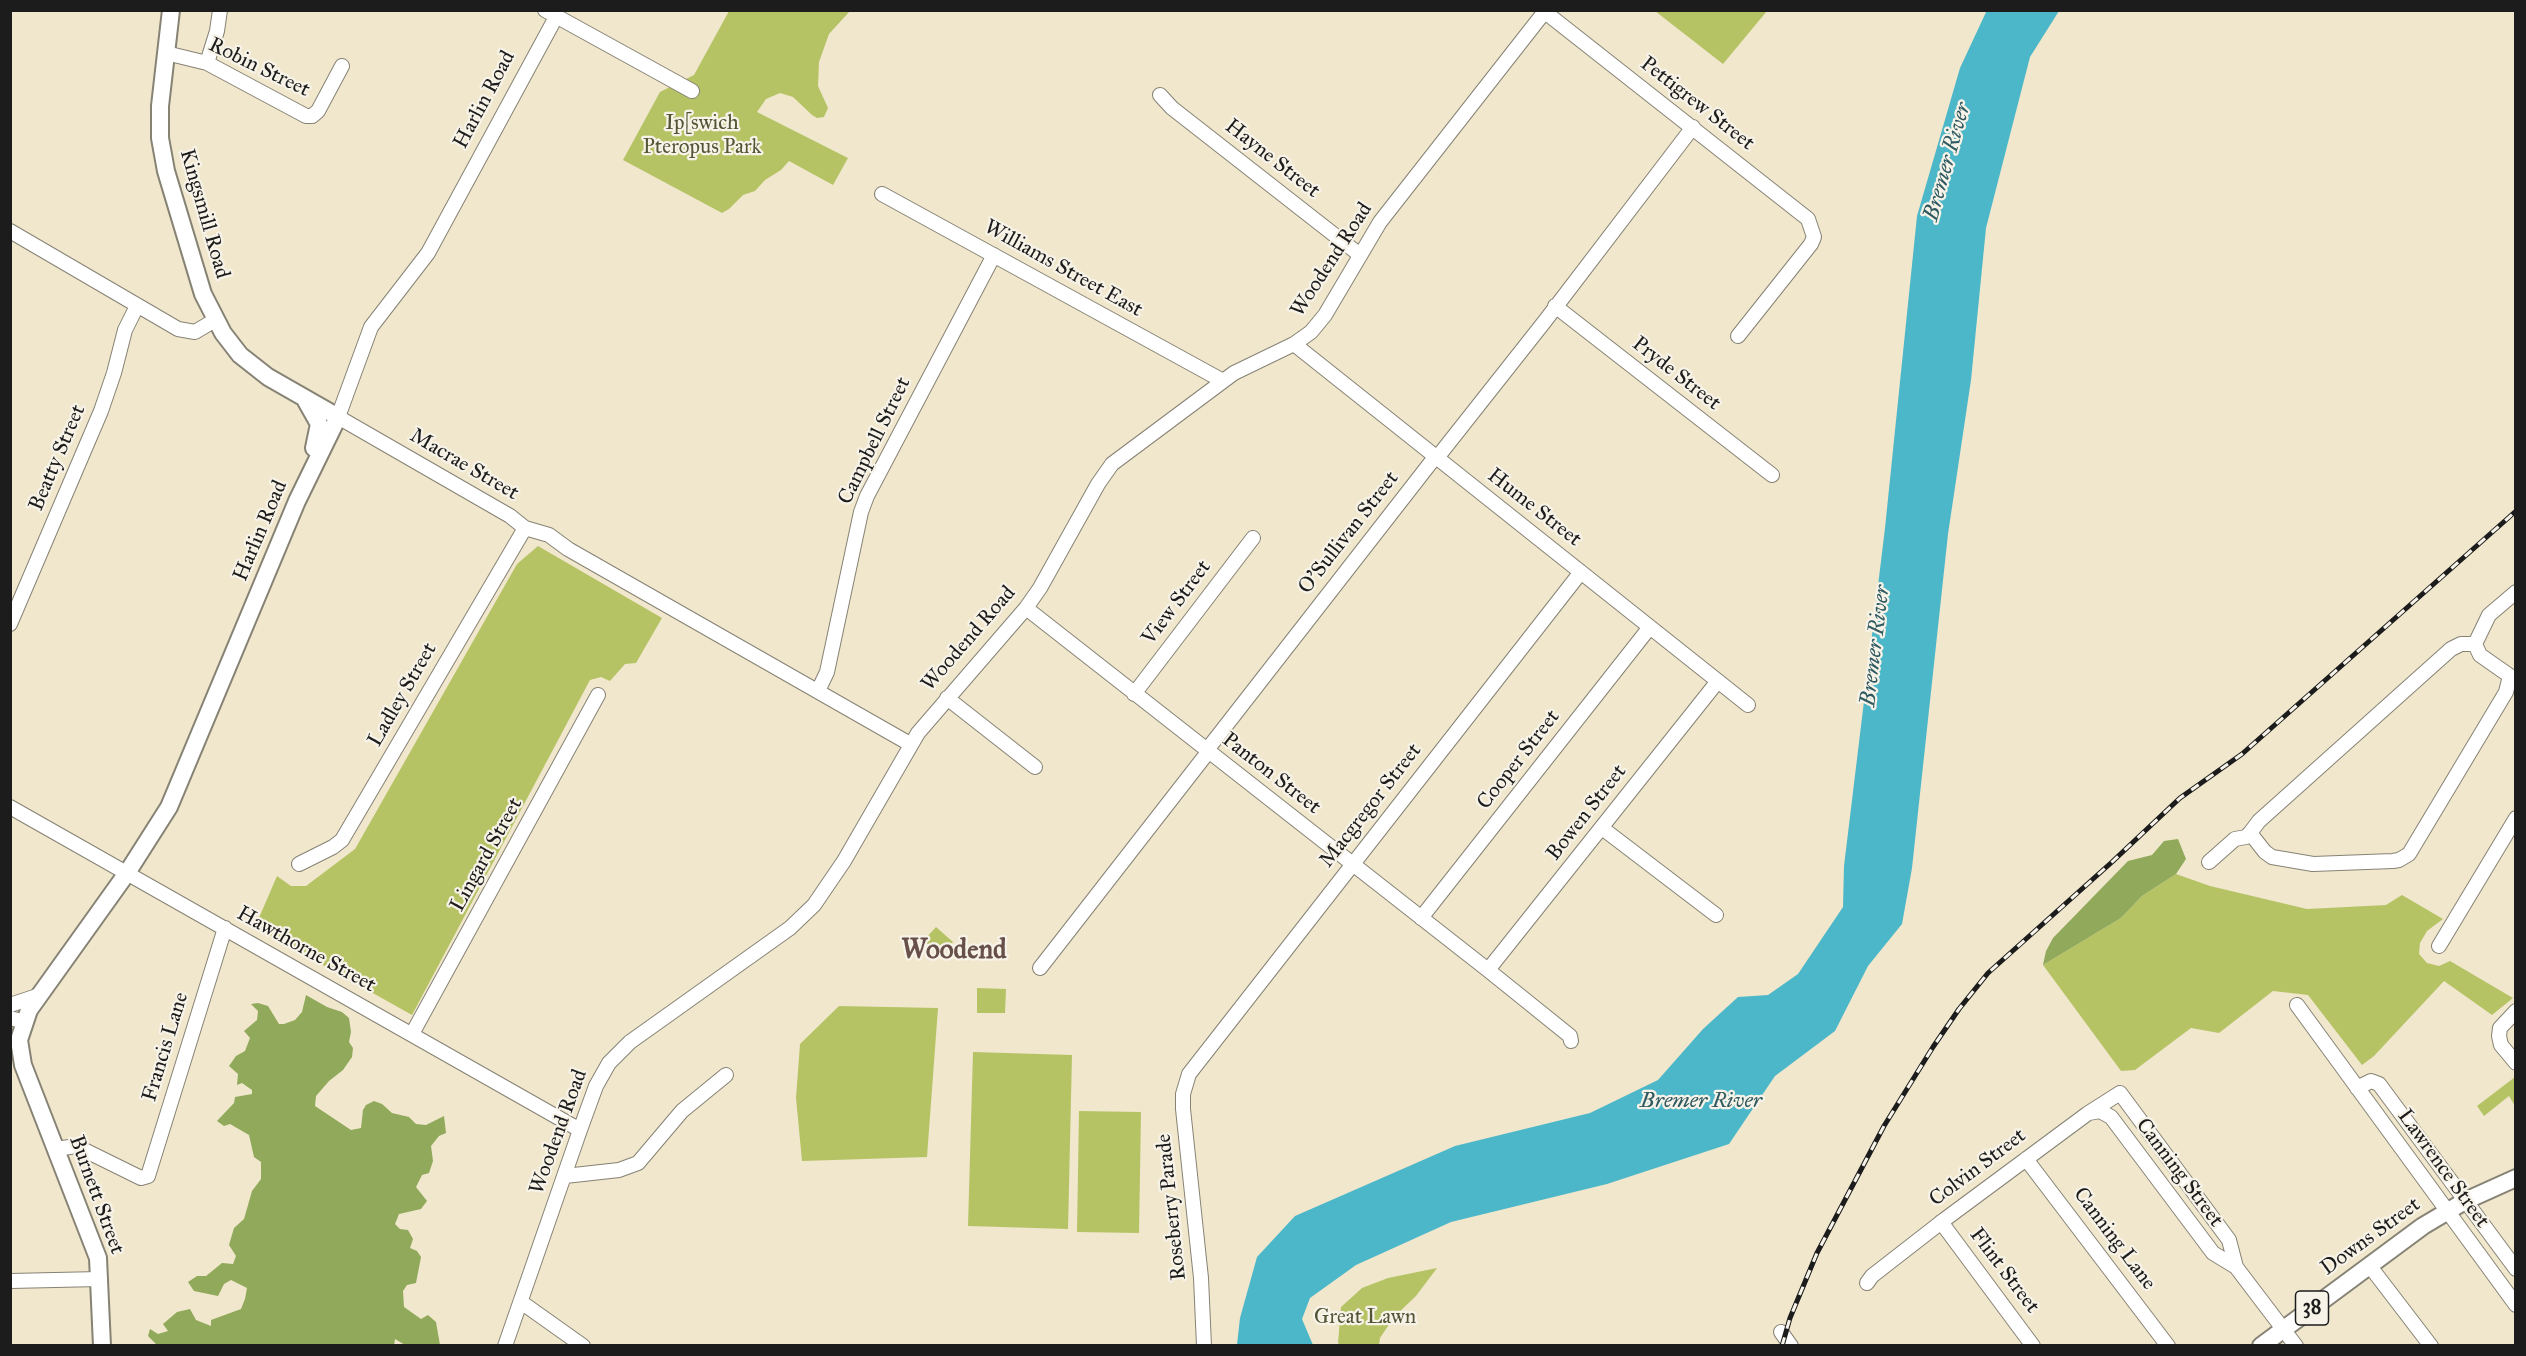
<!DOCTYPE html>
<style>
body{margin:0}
#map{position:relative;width:2526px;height:1356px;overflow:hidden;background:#f0e7cd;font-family:"IM FELL Great Primer",serif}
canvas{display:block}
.frame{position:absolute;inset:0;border:12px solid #1c1c1c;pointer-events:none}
</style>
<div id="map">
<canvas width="2526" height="1356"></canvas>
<div class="frame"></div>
</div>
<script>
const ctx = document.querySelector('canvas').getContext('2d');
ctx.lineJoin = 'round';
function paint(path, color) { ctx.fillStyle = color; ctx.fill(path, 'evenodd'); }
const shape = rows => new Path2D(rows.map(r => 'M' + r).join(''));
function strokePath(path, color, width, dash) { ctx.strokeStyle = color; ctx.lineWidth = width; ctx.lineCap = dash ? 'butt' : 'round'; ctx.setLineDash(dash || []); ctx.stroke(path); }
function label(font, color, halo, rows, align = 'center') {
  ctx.font = font + ' "IM FELL Great Primer",serif'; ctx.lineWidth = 4.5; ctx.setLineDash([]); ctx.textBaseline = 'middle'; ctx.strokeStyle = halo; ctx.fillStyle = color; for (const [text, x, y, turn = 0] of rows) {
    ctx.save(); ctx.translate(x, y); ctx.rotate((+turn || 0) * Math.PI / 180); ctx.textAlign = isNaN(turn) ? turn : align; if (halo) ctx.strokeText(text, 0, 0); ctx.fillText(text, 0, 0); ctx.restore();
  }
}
const green = shape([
 [729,11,850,11,829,34,819,62,818,86,828,108,824,117,817,118,812,115,793,97,780,93,766,99,757,112,848,158,833,185,789,161,781,170,765,180,755,191,743,195,729,209,722,213,623,160,660,92,694,75],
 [1655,11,1767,11,1723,64],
 [538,546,662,618,636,663,625,664,610,681,601,677,590,680,412,1015,255,927,277,876,291,886,306,886,355,849,517,564],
 [2176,874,2210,886,2307,909,2386,905,2402,895,2443,919,2427,931,2420,943,2419,954,2427,963,2439,966,2450,961,2513,998,2492,1015,2444,981,2374,1056,2362,1065,2308,995,2273,991,2219,1033,2191,1028,2135,1070,2121,1071,2043,965,2121,918,2142,896],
 [936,927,953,942,941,956,923,941],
 [977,988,1006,989,1005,1013,977,1013],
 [839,1006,938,1008,927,1157,802,1161,796,1098,800,1044],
 [973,1052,1072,1055,1068,1229,968,1226],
 [2515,1077,2515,1106,2509,1096,2484,1116,2477,1106],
 [1079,1111,1141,1112,1139,1233,1077,1232],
 [1437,1268,1416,1296,1394,1317,1380,1338,1379,1345,1340,1345,1338,1343,1341,1307,1362,1288,1388,1278]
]);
const forest = shape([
 [2178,839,2186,859,2176,874,2142,896,2121,918,2043,965,2046,951,2053,938,2128,861,2152,855,2164,841],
 [306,995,327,1007,342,1012,349,1018,351,1032,349,1042,353,1048,352,1057,343,1070,329,1081,316,1096,315,1106,351,1130,361,1128,363,1110,366,1105,374,1101,382,1104,392,1113,409,1117,416,1124,426,1125,444,1116,446,1133,439,1136,431,1146,433,1161,429,1173,422,1175,416,1187,427,1201,421,1209,399,1214,395,1224,400,1229,408,1230,413,1239,410,1248,417,1251,421,1257,416,1283,407,1285,403,1291,404,1307,421,1319,428,1315,436,1322,440,1345,405,1345,395,1339,394,1346,157,1345,148,1336,150,1329,158,1334,168,1331,163,1324,177,1312,190,1309,196,1320,211,1326,211,1320,241,1309,245,1299,247,1288,231,1280,224,1284,218,1296,194,1291,188,1282,197,1276,206,1276,222,1263,233,1264,236,1256,229,1245,234,1228,244,1219,252,1191,261,1179,261,1162,254,1157,249,1135,230,1124,224,1126,217,1121,234,1103,235,1097,252,1094,252,1090,242,1083,237,1085,238,1074,229,1066,236,1056,245,1051,250,1038,244,1031,257,1020,258,1011,251,1004,258,1003,268,1006,279,1024,284,1024,295,1020,302,1012]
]);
const water = shape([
 [1987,10,2059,11,2030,57,1986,228,1971,380,1948,534,1912,868,1902,924,1868,966,1835,1031,1775,1076,1729,1144,1607,1184,1451,1222,1356,1265,1310,1298,1302,1319,1313,1345,1237,1345,1240,1318,1257,1257,1295,1216,1455,1146,1590,1113,1658,1080,1703,1029,1738,997,1768,995,1798,974,1843,907,1844,866,1885,528,1917,216,1960,68]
]);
const minor = shape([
 [545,10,692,91],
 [1545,12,1808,219,1814,237,1811,244,1738,336],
 [556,17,428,253,371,327,338,417,510,516,525,528,549,535,568,549,910,744],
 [166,53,207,63,306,116,312,116,318,111,342,66],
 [207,63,217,31,220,10],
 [1160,95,1172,108,1360,255],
 [882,194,1223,381],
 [10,231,178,329,195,332,215,320],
 [1555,306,1772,475],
 [1294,344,1748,705],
 [1026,608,1488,970,1570,1036,1571,1041],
 [10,624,101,411,114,373,125,330,137,306],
 [2475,644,2461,644,2451,649,2259,821,2250,833,2265,852,2272,857,2313,864,2393,861,2399,860,2409,854,2506,692,2510,676,2480,655,2475,644,2489,615,2516,592],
 [818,691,827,672,861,512,867,496,994,255],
 [1134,694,1253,538],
 [947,698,1035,767],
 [10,807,580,1130],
 [1602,828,1716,915],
 [2209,862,2235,839,2246,837,2250,833],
 [299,864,333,847,342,840,525,528],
 [1421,918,1650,627],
 [2439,946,2516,818],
 [1040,968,1205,756,1210,746,1432,461,1440,454,1545,321,1693,127],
 [1488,970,1718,681],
 [10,1005,40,995],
 [2297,1005,2516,1305],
 [2516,1011,2500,1028,2499,1036,2501,1045,2516,1063],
 [10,1018,25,1022],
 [412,1034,598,695],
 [2357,1088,2371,1081,2379,1084,2516,1269],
 [2089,1113,2100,1111,2111,1117,2213,1253,2236,1267,2296,1346],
 [56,1149,76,1146,141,1178,148,1176,225,928],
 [2026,1159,2168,1346],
 [565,1176,619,1170,638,1163,682,1111,726,1075],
 [1941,1222,2033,1346],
 [2369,1265,2431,1346],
 [10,1281,100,1279],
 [1867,1283,1872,1276,1944,1220,2087,1114,2120,1093,2229,1240,2236,1267],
 [521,1302,583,1346],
 [1781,1332,1791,1346],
 [505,1346,580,1130,596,1086,609,1063,630,1042,790,928,814,905,844,861,918,733,1026,608,1040,588,1098,484,1112,464,1234,373,1294,344,1311,332,1325,315,1380,222,1546,10],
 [1204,1346,1201,1278,1183,1109,1183,1094,1189,1074,1581,572]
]);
const major = shape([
 [306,401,319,424,314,448],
 [102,1346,98,1258,23,1065,19,1040,29,1010,127,873,169,807,297,501,338,417,268,377,240,355,223,333,203,294,166,171,160,138,160,106,171,10],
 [2261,1346,2423,1226,2465,1201,2516,1178]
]);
const rail = shape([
 [1782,1346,1790,1318,1817,1253,1884,1126,1933,1047,1959,1009,1988,973,2112,862,2180,798,2242,754,2516,511]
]);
const shields = [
 [2312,1308,33]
];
const shieldNames = [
 ["38",2312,1308]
];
const streetNames = [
 ["Robin Street",259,68,26],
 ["Harlin Road",485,100,-62],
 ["Pettigrew Street",1697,104,38],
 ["Hayne Street",1272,159,38],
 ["Kingsmill Road",204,214,74],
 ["Woodend Road",1332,260,-57],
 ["Williams Street East",1063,269,29],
 ["Pryde Street",1676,374,38],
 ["Campbell Street",875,441,-64],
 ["Beatty Street",58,458,-67],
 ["Macrae Street",464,465,30],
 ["Hume Street",1534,508,38],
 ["Harlin Road",261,531,-67],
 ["O'Sullivan Street",1349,533,-52],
 ["View Street",1177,603,-53],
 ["Woodend Road",969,639,-49],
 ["Ladley Street",403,695,-60],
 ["Cooper Street",1519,760,-52],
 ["Panton Street",1271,774,38],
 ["Macgregor Street",1371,806,-52],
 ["Bowen Street",1587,813,-52],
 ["Lingard Street",487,855,-61],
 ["Hawthorne Street",306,950,29],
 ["Francis Lane",166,1047,-73],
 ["Woodend Road",559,1132,-70],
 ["Colvin Street",1978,1168,-37],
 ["Lawrence Street",2443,1169,54],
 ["Canning Street",2179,1173,53],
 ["Burnett Street",96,1195,70],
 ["Roseberry Parade",1172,1207,-96],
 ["Downs Street",2371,1237,-36],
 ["Canning Lane",2114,1239,53],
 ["Flint Street",2004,1271,53]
];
const parkNames = [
 ["Ip[swich",702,124],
 ["Pteropus Park",702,148],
 ["Great Lawn",1365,1318]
];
const waterNames = [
 ["Bremer River",1948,162,-74],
 ["Bremer River",1876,646,-83],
 ["Bremer River",1701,1102]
];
const districtNames = [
 ["Woodend",954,951]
];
paint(green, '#b6c365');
paint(forest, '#90a95a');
paint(water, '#4cb7c9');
strokePath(minor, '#868274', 16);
strokePath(major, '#868274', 20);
strokePath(minor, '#fff', 14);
strokePath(major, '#fff', 16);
strokePath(rail, '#1c1c1c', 5);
strokePath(rail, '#f7f3e8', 3, [9]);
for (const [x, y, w] of shields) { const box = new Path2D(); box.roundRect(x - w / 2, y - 17, w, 34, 4.5); ctx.fillStyle = '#f7f3e8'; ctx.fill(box); strokePath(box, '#1c1c1c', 1.5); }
label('bold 20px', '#1c1c1c', null, shieldNames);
label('21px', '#1c1c1c', '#f7f3e8', streetNames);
label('21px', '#525636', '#f7f3e8', parkNames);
label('italic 22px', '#2f5a61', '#f7f3e8', waterNames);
label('bold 27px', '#674f4a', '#f7f3e8', districtNames);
</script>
